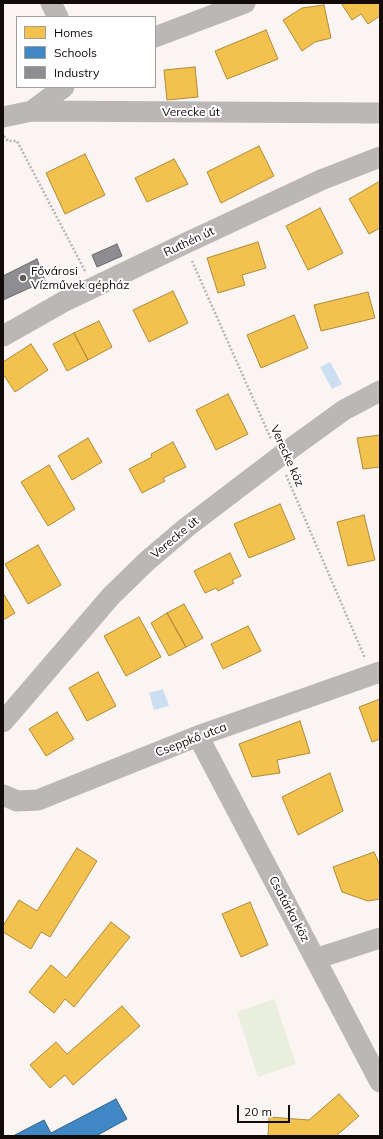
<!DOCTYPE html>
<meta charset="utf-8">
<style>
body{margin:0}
#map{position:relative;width:383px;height:1139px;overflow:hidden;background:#faf5f2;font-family:Mulish,sans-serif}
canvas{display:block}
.frame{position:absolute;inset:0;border:4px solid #120b08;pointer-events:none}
.legend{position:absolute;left:16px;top:16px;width:140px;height:72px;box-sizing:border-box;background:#fff;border:1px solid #a09d9c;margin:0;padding:5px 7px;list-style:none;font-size:12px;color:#120b08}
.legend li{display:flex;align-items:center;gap:8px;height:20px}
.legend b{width:20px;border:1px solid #a09d9c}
.scale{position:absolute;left:237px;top:1105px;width:53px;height:18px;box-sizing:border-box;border:2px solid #120b08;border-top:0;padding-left:5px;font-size:12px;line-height:14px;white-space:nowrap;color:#120b08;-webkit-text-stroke:3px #fff;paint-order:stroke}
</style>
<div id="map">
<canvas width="383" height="1139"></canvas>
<div class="frame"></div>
<ul class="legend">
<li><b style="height:11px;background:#f2c14e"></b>Homes</li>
<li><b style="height:11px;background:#3f88c5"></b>Schools</li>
<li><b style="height:11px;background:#8d8d92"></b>Industry</li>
</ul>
<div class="scale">20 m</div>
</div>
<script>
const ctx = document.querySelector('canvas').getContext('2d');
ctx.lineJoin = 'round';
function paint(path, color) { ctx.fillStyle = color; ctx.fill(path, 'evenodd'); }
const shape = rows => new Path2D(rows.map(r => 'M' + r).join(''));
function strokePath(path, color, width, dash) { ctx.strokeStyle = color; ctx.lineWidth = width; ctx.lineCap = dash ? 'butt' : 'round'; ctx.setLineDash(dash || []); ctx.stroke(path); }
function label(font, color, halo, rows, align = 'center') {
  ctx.font = font + ' Mulish,sans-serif'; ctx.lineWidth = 4; ctx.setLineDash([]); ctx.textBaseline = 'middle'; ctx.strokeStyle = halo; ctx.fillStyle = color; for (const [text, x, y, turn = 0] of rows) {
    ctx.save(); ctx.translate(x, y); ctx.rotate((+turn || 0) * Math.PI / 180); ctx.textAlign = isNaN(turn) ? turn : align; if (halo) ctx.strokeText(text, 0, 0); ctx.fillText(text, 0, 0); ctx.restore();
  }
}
const green = shape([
 [274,999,296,1064,258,1077,237,1012]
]);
const water = shape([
 [330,362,342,384,332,389,320,367],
 [163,689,169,706,154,710,149,693]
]);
const homes = shape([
 [341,3,380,3,380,16,368,24,361,14,352,20,341,3],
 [324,5,331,38,315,42,302,51,283,20,302,8,324,5],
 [266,30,278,59,227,79,215,51,266,30],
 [195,67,198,97,167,100,164,70,195,67],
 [259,146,274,176,221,203,207,172,259,146],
 [85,154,105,195,65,214,46,173,85,154],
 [174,159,188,184,147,202,135,178,174,159],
 [380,181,380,228,369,234,349,199,380,181],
 [320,208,343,253,308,270,286,226,320,208],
 [258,242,266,268,242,275,245,285,218,293,207,258,258,242],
 [173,291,188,323,149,342,133,310,173,291],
 [368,292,375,318,321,331,314,305,368,292],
 [294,315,308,348,261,368,247,335,294,315],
 [99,321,112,347,88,360,74,333,99,321],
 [74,333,88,360,67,371,53,344,74,333],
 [31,344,48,370,15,392,3,374,3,362,31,344],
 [228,394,248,434,216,450,196,410,228,394],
 [380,435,380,467,363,469,357,438,380,435],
 [88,438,102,462,72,480,58,456,88,438],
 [173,442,186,467,163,478,165,481,142,493,129,469,152,457,151,454,173,442],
 [49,465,75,509,48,526,21,482,49,465],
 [280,504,295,539,249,558,234,524,280,504],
 [364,515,375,560,348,566,337,522,364,515],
 [38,545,61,585,28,604,5,564,38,545],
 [230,553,241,576,232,580,234,583,218,591,216,588,205,593,194,571,230,553],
 [3,593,15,613,3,620,3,593],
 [184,604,203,638,186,647,167,613,184,604],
 [167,613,186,647,169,656,151,623,167,613],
 [139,617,161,657,126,676,104,636,139,617],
 [248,626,261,651,223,669,211,644,248,626],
 [98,672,116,706,87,721,69,688,98,672],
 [380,699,380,739,372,742,359,707,380,699],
 [57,712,74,739,46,756,29,729,57,712],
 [300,721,310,753,277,760,280,773,252,777,239,744,300,721],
 [330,773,343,811,298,835,282,797,330,773],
 [77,848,97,861,50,937,41,932,31,949,3,932,3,926,19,900,37,911,77,848],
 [374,852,380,865,380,899,368,901,342,892,333,867,374,852],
 [250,902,268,945,241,957,222,914,250,902],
 [111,922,130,937,74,1007,65,999,54,1013,29,992,51,965,66,978,111,922],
 [122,1006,140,1026,73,1085,65,1075,50,1088,30,1065,56,1042,67,1054,122,1006],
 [339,1094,359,1116,336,1136,268,1136,269,1117,309,1120,339,1094]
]);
const schools = shape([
 [116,1099,127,1119,96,1136,13,1136,44,1120,51,1133,116,1099]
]);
const industry = shape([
 [117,244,122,256,97,267,92,255,117,244],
 [37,259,45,281,3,300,3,276,37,259]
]);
const path = shape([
 [4,136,8,141,17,141,85,271],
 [192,261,271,439],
 [286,475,365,658]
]);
const minor = shape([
 [51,3,58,17],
 [155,37,245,3],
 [32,111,64,87],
 [3,117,32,111,380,113],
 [3,336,63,302,184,244,321,180,380,157],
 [3,722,111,596,147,561,187,527,279,457,344,410,380,391],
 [198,736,380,1082],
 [3,795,17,801,38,800,198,736,380,672],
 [315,959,380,938]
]);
const markers = [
 [23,278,4,"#635d5a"]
];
const streetNames = [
 ["Verecke út",191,112],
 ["Ruthén út",189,242,-25],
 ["Verecke köz",287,456,66],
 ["Verecke út",175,538,-40],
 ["Cseppkő utca",191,740,-21],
 ["Csatárka köz",289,909,62]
];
const poiNames = [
 ["Fővárosi",31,271],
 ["Vízművek gépház",31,285]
];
paint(green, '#eaeede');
paint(water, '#ccdff2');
paint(homes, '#f2c14e');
strokePath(homes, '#af8a39', 1);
paint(schools, '#3f88c5');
strokePath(schools, '#32628c', 1);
paint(industry, '#8d8d92');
strokePath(industry, '#686669', 1);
strokePath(path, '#b9b4b2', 2.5, [2, 2]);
strokePath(minor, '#bbb7b6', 21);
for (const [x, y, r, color] of markers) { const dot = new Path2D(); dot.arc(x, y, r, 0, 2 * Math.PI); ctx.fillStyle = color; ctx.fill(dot); strokePath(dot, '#fff', 1.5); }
label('12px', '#120b08', '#fff', streetNames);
label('12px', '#120b08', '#fff', poiNames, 'left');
</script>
